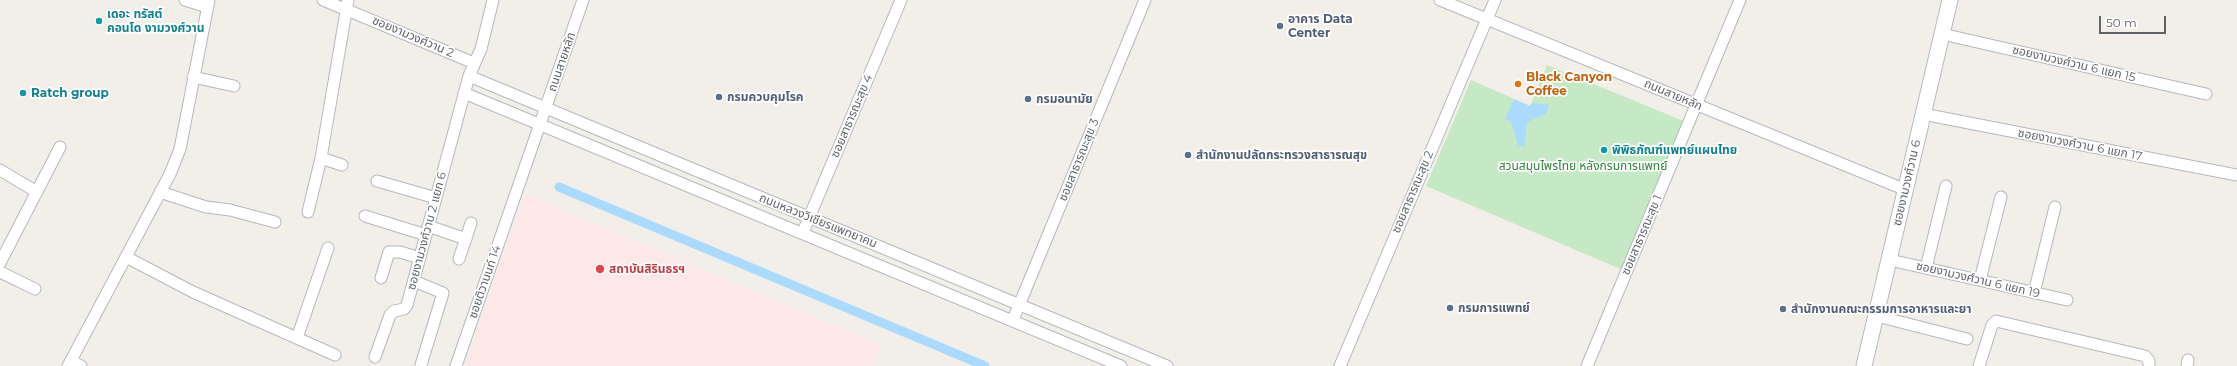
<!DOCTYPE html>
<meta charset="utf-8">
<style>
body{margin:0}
#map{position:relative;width:2237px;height:366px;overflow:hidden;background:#f1efe8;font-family:Montserrat,sans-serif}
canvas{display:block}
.scale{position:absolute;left:2099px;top:16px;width:67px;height:18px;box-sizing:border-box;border:2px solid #5f6368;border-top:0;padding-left:5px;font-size:12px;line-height:14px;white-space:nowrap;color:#5f6368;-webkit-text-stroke:3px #fff;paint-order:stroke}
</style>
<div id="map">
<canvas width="2237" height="366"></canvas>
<div class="scale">50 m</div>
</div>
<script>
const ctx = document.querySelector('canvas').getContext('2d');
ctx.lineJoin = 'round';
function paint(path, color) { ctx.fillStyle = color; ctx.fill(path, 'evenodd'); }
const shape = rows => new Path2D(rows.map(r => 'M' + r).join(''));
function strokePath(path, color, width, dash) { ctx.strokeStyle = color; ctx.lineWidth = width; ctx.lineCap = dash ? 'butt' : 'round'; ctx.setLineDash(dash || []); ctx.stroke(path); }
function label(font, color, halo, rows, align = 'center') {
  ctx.font = font + ' Montserrat,"Noto Sans Thai",sans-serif'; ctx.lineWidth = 3.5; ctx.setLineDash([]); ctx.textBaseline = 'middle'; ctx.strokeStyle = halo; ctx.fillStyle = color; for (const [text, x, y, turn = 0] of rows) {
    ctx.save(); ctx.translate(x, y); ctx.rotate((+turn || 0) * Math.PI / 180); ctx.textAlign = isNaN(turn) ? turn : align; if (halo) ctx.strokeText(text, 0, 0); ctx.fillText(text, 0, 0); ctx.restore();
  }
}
const medical = shape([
 [525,194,881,345,874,366,464,366]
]);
const green = shape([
 [1547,65,1686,122,1625,271,1426,186,1471,80,1530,106]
]);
const water = shape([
 [1514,99,1530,106,1534,103,1549,105,1546,114,1527,122,1524,148,1518,145,1511,122,1505,119]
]);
const canal = shape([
 [559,187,985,366]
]);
const street = shape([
 [185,0,207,7],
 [323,0,474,63],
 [1440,0,1906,190],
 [1942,34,2206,94],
 [469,76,1167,366],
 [193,77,234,86],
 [464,93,1121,366],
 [1923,114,2237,175],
 [321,158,342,165],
 [0,170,37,192],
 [377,181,436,198],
 [160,192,206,207,230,210,275,222],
 [308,212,321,158,348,0],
 [365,216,426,235],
 [428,226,466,239],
 [803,232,901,0],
 [126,257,193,292,335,355],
 [459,259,471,223],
 [1890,260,2067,300],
 [0,263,60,147],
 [1926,268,1946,186],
 [0,272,35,289],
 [381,278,389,252,400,252,420,258],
 [1980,280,2001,197],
 [414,281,443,293,421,365],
 [2034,293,2055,207],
 [1877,316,1967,339],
 [1013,320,1145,0],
 [297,338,328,248],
 [375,357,390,315,394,311,404,309,407,305,469,76,481,49,493,0],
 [71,361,81,366],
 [68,366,170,174,180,149,209,0],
 [456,366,583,0],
 [1340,366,1495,0],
 [1587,366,1740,0],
 [1979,366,1992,325,1996,321,2145,356,2149,361,2149,366],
 [2187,366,2188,360]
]);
const secondary = shape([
 [1864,366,1950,0]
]);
const markers = [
 [99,21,4,"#0f9aa8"],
 [1280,26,4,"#5c6f8a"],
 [1518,84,4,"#e8710a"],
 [23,93,4,"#0f9aa8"],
 [719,97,4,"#5c6f8a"],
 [1028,99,4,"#5c6f8a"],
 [1604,150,4,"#0f9aa8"],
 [1188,155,4,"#5c6f8a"],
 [600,269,5,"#e0444e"],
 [1450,308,4,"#5c6f8a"],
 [1783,309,4,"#5c6f8a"]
];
const cultureNames = [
 ["เดอะ ทรัสต์",107,14],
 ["คอนโด งามวงศ์วาน",107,28],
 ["Ratch group",31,93],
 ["พิพิธภัณฑ์แพทย์แผนไทย",1612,150]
];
const serviceNames = [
 ["อาคาร Data",1288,19],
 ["Center",1288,33],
 ["กรมควบคุมโรค",727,97],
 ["กรมอนามัย",1036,99],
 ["สำนักงานปลัดกระทรวงสาธารณสุข",1196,155],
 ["กรมการแพทย์",1458,308],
 ["สำนักงานคณะกรรมการอาหารและยา",1791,309]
];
const streetNames = [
 ["ซอยงามวงศ์วาน 2",413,37,23],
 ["ถนนสายหลัก",562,62,-71],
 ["ซอยงามวงศ์วาน 6 แยก 15",2074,64,13],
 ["ถนนสายหลัก",1673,95,23],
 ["ซอยสาธารณะสุข 4",852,116,-67],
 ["ซอยงามวงศ์วาน 6 แยก 17",2080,145,11],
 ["ซอยสาธารณะสุข 3",1079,160,-68],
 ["ซอยงามวงศ์วาน 6",1907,183,-77],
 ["ซอยสาธารณะสุข 2",1413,192,-67],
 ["ถนนหลวงวิเชียรแพทยาคม",818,221,22],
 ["ซอยงามวงศ์วาน 2 แยก 6",427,231,-75],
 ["ซอยสาธารณะสุข 1",1642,235,-67],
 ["ซอยงามวงศ์วาน 6 แยก 19",1978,280,13],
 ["ซอยติวานนท์ 14",485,282,-71]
];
const foodNames = [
 ["Black Canyon",1526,77],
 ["Coffee",1526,91]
];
const parkNames = [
 ["สวนสมุนไพรไทย หลังกรมการแพทย์",1583,166]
];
const healthNames = [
 ["สถาบันสิรินธรฯ",609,269]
];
paint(medical, '#fce8e6');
paint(green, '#c5e8c5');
paint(water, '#aadaff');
strokePath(canal, '#aadaff', 9);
strokePath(street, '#b5b8bc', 13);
strokePath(secondary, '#b6babf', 17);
strokePath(street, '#fff', 11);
strokePath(secondary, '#fff', 15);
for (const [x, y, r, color] of markers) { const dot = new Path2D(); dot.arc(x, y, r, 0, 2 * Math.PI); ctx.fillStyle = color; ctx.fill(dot); strokePath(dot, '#fff', 1.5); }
label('bold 12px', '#0d838f', '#fff', cultureNames, 'left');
label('bold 12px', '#4e5e75', '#fff', serviceNames, 'left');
label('12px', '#5f6368', '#fff', streetNames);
label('bold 12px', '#c56008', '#fff', foodNames, 'left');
label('12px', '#348238', '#fff', parkNames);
label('bold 12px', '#be3a42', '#fff', healthNames, 'left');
</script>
